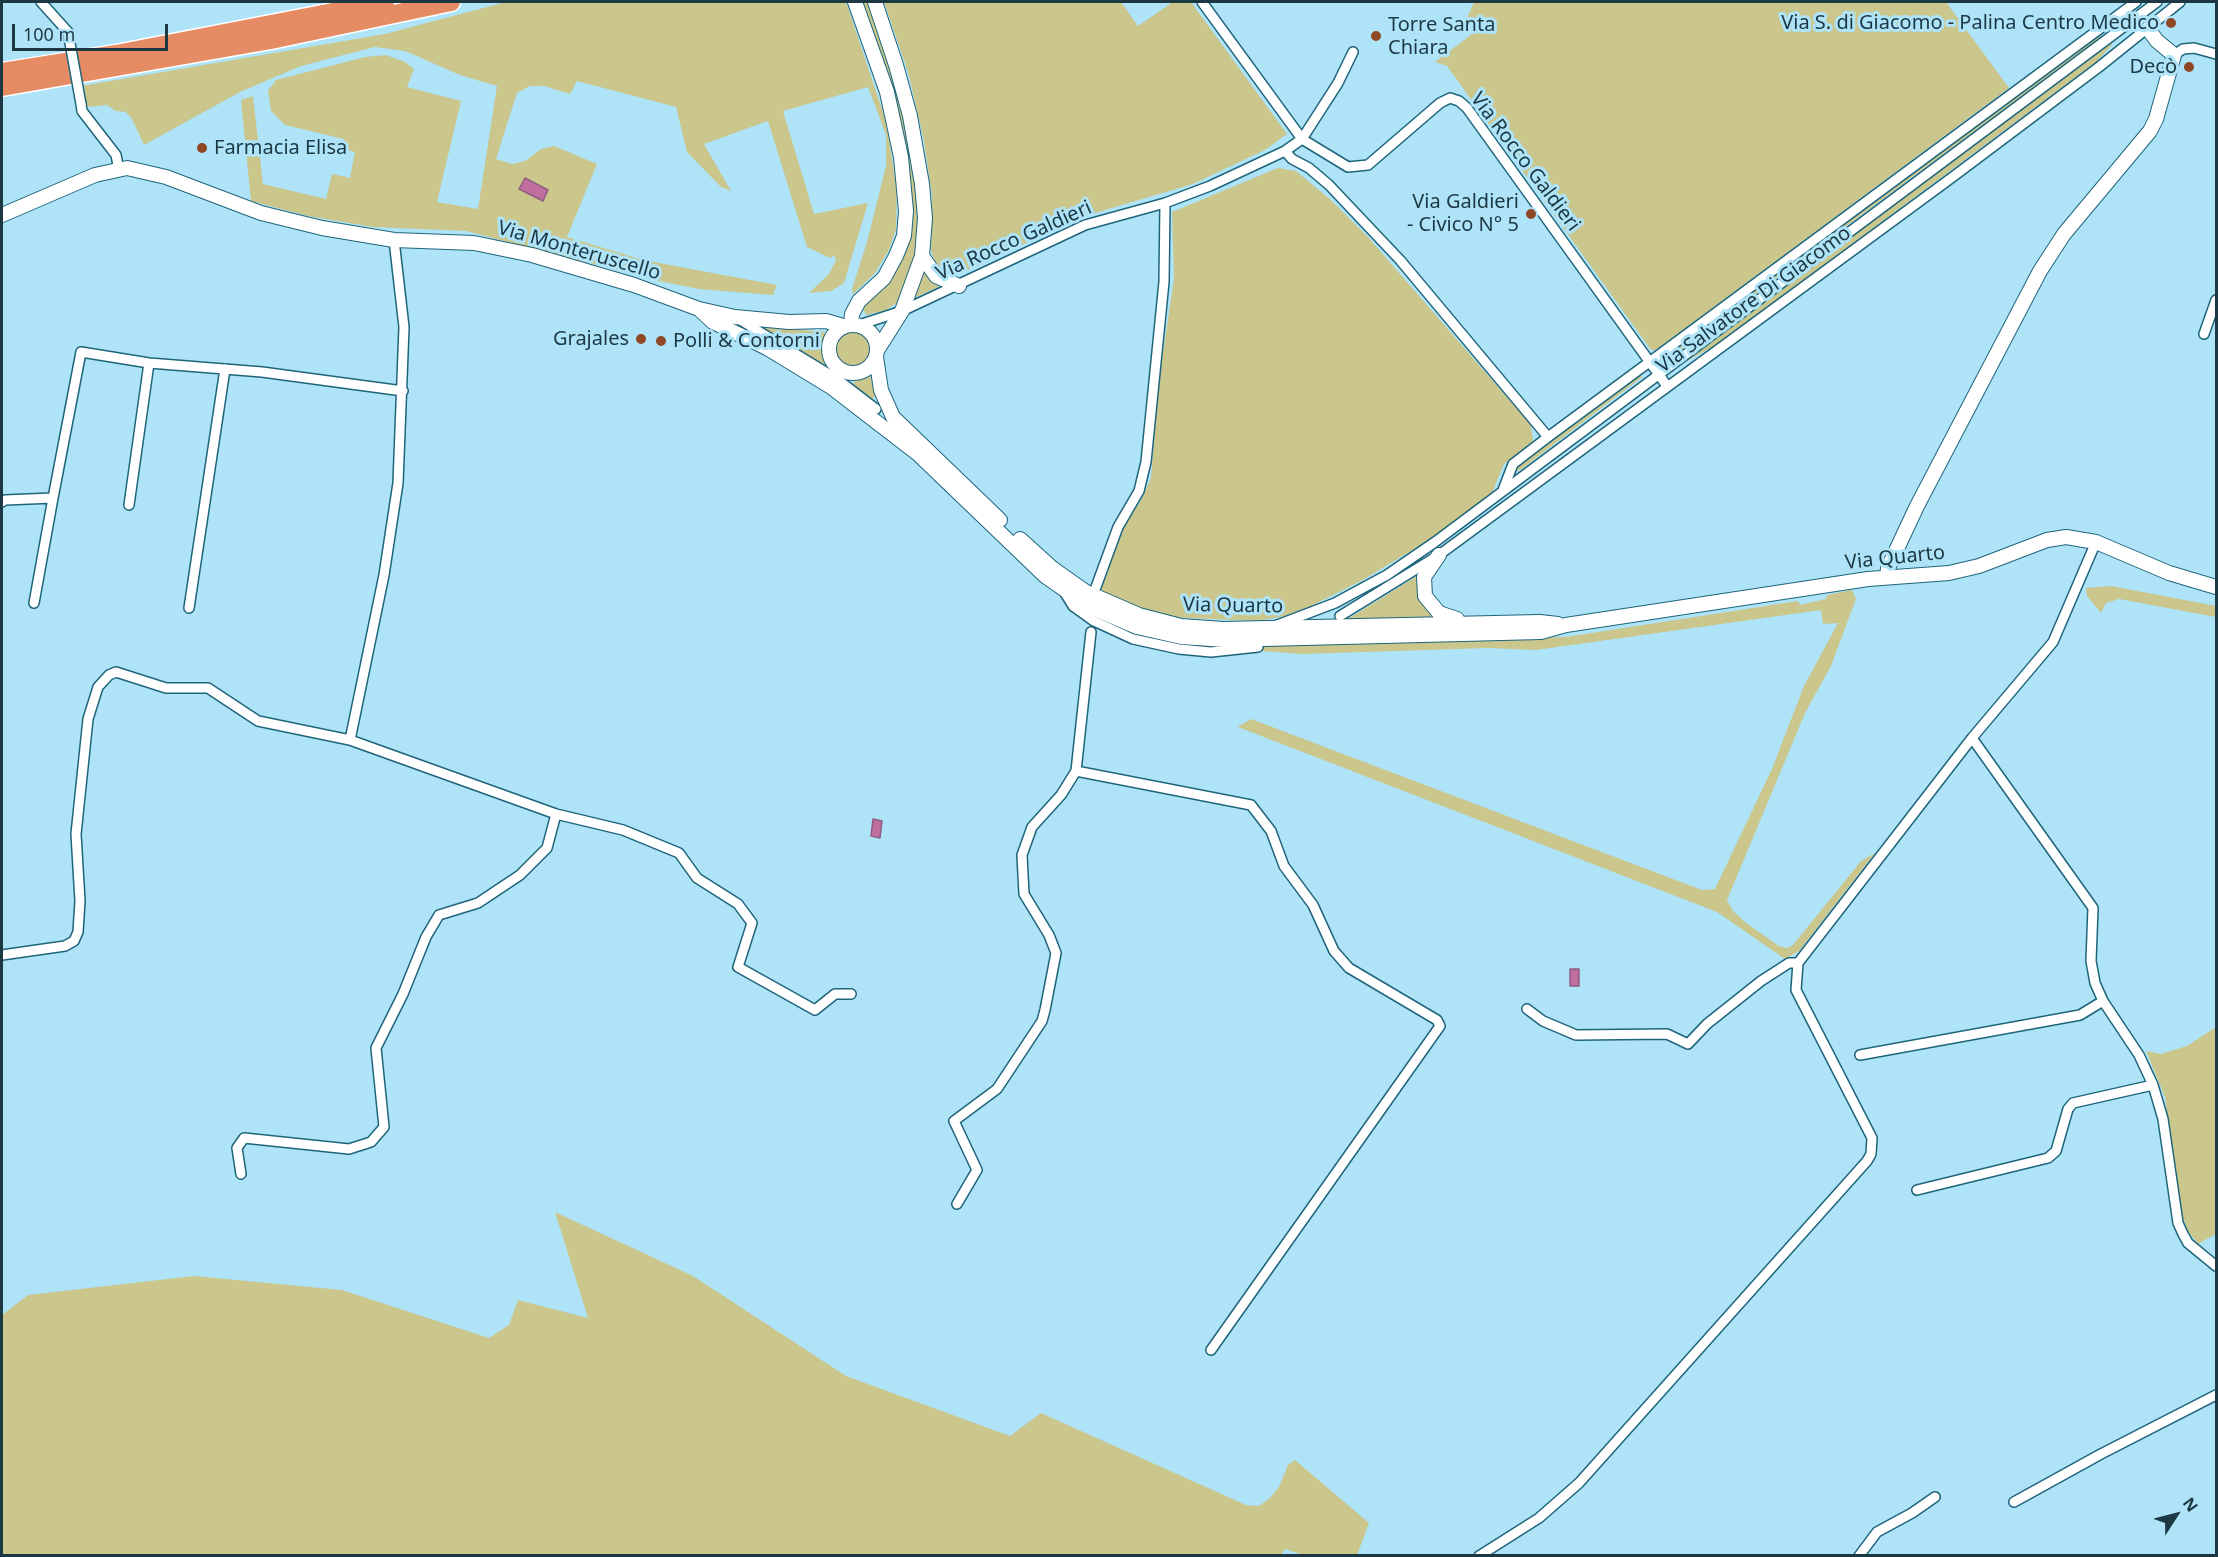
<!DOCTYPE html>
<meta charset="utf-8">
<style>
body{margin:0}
#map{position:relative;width:2218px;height:1557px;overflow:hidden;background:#aee3f8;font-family:"Noto Sans",sans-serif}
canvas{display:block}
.frame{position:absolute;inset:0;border:3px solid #1c3843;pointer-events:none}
.north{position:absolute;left:2146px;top:1485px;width:60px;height:60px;-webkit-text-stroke:4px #aee3f8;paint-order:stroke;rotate:54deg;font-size:16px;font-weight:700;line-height:24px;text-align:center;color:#1c3843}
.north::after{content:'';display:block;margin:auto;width:21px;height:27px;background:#1c3843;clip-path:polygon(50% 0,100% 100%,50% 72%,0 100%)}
.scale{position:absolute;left:12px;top:24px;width:156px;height:27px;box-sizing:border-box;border:3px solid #1c3843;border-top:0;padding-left:8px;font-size:18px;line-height:21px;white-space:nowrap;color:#1c3843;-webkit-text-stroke:4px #aee3f8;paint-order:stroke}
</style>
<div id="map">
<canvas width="2218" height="1557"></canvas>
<div class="frame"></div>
<div class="north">N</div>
<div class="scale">100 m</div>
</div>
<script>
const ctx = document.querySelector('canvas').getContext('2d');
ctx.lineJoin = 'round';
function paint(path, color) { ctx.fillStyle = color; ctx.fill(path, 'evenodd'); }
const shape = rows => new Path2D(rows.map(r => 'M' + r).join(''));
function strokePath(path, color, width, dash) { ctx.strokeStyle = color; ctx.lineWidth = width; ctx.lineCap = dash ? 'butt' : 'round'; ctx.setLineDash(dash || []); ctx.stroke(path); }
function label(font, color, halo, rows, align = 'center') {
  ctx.font = font + ' "Noto Sans",sans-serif'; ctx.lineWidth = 6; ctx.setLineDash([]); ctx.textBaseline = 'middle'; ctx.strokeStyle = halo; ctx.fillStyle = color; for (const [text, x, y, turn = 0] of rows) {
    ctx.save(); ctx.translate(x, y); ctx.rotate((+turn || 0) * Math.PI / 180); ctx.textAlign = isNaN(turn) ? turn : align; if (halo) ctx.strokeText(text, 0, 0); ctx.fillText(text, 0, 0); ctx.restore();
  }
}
const green = shape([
 [506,2,846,2,886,121,897,191,896,229,889,250,875,273,853,294,852,289,867,242,886,166,886,135,868,87,783,111,814,214,868,203,844,283,831,291,809,293,829,274,836,260,834,255,830,258,807,247,768,121,704,144,731,191,721,187,687,152,676,107,577,81,570,94,544,86,530,86,517,93,496,159,512,164,525,161,541,149,554,146,597,164,567,237,643,260,777,285,773,295,699,289,659,281,466,231,373,227,308,216,251,201,241,100,253,96,263,184,326,199,332,174,350,178,355,152,343,149,344,139,285,125,271,111,268,91,276,80,365,57,386,55,405,62,414,69,407,87,461,101,437,202,478,209,497,86,460,75,405,51,375,47,301,66,240,92,144,145,132,119,126,112,116,111,107,105,87,107,85,104,81,86,385,34],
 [862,2,869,2,901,97,917,185,919,217,915,257,899,301,886,310,866,315,862,306,909,239,913,213,901,129,886,68],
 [884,2,1121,2,1138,26,1173,2,1191,2,1287,134,1265,150,1193,184,1085,216,956,275,951,275,937,267,931,251,932,195,923,136,908,72],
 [1474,2,1946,2,2009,88,1656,350,1651,350,1447,66,1435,62,1476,31,1467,18],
 [2099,35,2101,37,1662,363,1660,360],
 [2110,43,2112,45,2096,62,1719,343,1680,365],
 [1278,168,1296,171,1331,200,1368,237,1531,425,1533,441,1504,464,1492,493,1434,537,1361,581,1311,606,1285,616,1257,621,1167,617,1100,594,1122,529,1140,502,1151,478,1159,379,1174,279,1172,212],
 [924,272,940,286,914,298,913,297],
 [756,326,825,332,823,347,826,365],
 '835 348a19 19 0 1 1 38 0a19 19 0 1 1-38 0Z',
 [870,375,875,397,872,399,853,384,856,379],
 [1641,375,1642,377,1519,471,1516,468],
 [1420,574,1432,615,1428,620,1343,621,1341,618,1351,617],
 [2111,586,2216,606,2216,617,2119,599,2106,603,2101,613,2087,596,2086,588],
 [1852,590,1856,599,1831,666,1805,713,1727,900,1733,911,1746,923,1779,946,1787,948,1793,945,1861,861,1875,853,1799,951,1785,959,1717,912,1238,727,1251,719,1702,890,1715,889,1772,769,1804,686,1838,623,1823,624,1821,610,1536,650,1489,648,1302,654,1261,651,1259,643,1290,645,1566,637,1798,601,1800,605,1826,599,1827,595],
 [2216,1027,2216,1234,2198,1244,2188,1231,2181,1213,2165,1097,2146,1051,2161,1054,2187,1046],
 [555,1212,693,1276,846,1376,1010,1436,1041,1413,1246,1505,1259,1506,1270,1498,1279,1487,1288,1465,1295,1460,1369,1523,1357,1555,1303,1555,1285,1549,1280,1556,2,1555,2,1315,28,1295,194,1276,342,1290,489,1338,509,1325,518,1300,588,1318]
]);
const water = shape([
 [525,178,548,190,543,201,519,189,525,178],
 [873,819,882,821,880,838,871,836,873,819],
 [1570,969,1579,969,1579,986,1570,986,1570,969]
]);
const street = shape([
 [41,2,68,32],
 [1202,2,1302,139,1338,83,1353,52],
 [2174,55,2183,49,2194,48,2216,54],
 [81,104,82,111,116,155,119,170],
 [1285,151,1292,159,1309,168,1329,185,1400,260,1548,437],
 [737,318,837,379,876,409],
 [859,325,902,311,1085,225,1165,203,1210,186,1285,151,1302,139,1348,167,1368,165,1440,103,1450,98,1459,101,1467,108,1667,386],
 [2204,334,2216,300],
 [1503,490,1513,464,1548,437,2136,2],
 [2,502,5,500,53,498,81,352,149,363,262,372,403,391],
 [129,505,149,363],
 [1096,587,1118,527,1139,491,1146,462,1164,282,1165,203],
 [1065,593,1073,606,1094,621,1133,639,1179,649,1211,652,1258,647],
 [34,603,53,498],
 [189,608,225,369],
 [1340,616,1439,555,1954,176,2099,67,2180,2],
 [1272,627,1335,603,1387,575,1435,542,2157,2],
 [1972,738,2093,908,2091,961,2095,983,2103,1001,2139,1055,2153,1085,2163,1119,2178,1223,2183,1234,2188,1243,2216,1266],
 [350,740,384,575,398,483,404,327,394,240],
 [1076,771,1251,805,1271,831,1284,866,1313,905,1334,951,1349,968,1437,1020,1440,1026,1211,1350],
 [2,955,65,946,74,941,78,932,80,901,76,834,88,719,98,687,109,675,116,672,166,688,208,688,258,721,350,740,556,814],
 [1527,1009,1543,1021,1576,1035,1667,1034,1688,1044,1707,1024,1761,981,1789,963,1798,963],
 [1860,1055,2080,1015,2103,1001],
 [241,1174,237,1148,244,1138,349,1149,371,1142,384,1127,376,1048,403,994,426,937,439,915,478,903,520,875,547,848,556,814,623,830,679,853,697,878,738,904,752,923,738,967,815,1010,835,994,851,994],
 [1917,1190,2048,1158,2056,1151,2068,1109,2073,1103,2153,1085],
 [957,1204,977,1170,954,1121,997,1089,1042,1021,1045,1010,1056,953,1049,935,1024,894,1022,855,1032,827,1061,795,1076,771,1091,632],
 [2014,1502,2101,1454,2216,1395],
 [1479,1556,1539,1518,1579,1483,1867,1161,1871,1154,1872,1138,1796,990,1798,963,1972,738,2053,642,2096,542],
 [1859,1556,1877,1532,1912,1513,1935,1497]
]);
const secondary = shape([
 [875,2,896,65,910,116,922,184,925,218,922,256,902,311,878,349],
 [2,215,95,175,127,168,166,177,261,213,322,228,394,240,474,243,532,255,634,285,699,309,713,322,767,348,831,387,918,454,1045,576,1088,606,1137,627,1181,637,1225,640,1541,632,1566,625,1868,579,1949,573,1979,566,2047,540,2066,537,2096,542,2169,573,2216,587],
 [922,256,936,276,959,286],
 [699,309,735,317,789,322,826,321,843,326],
 [851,324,852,314,859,301,884,278,896,256,904,236,906,211,901,157,887,92,855,2],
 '829 349a24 24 0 1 1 48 0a24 24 0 1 1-48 0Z',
 [876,357,881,390,893,417,1000,520],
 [1020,539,1052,568,1086,592,1139,615,1181,626,1223,629,1540,622,1558,624],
 [1439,555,1424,577,1425,596,1439,613,1457,619],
 [1887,577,1888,568,1917,506,2040,271,2064,234,2150,131,2156,119,2174,55,2157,41,2148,29]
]);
const highway = shape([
 [2,72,116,54,385,2],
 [2,87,271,40,451,2]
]);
const streetBridge = shape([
 [68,32,81,104]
]);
const markers = [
 [2171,23,6,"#8f4726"],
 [1376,36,6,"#8f4726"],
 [2189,67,6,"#8f4726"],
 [202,148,6,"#8f4726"],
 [1531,214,6,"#8f4726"],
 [641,339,6,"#8f4726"],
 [661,341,6,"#8f4726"]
];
const poiNames = [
 ["Via S. di Giacomo - Palina Centro Medico",2159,23],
 ["Torre Santa",1388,25,"left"],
 ["Chiara",1388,48,"left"],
 ["Decò",2177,67],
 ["Farmacia Elisa",214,148,"left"],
 ["Via Galdieri",1519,202],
 ["- Civico N° 5",1519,225],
 ["Grajales",629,339],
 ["Polli & Contorni",673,341,"left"]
];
const streetNames = [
 ["Via Rocco Galdieri",1525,162,53],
 ["Via Rocco Galdieri",1014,241,-24],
 ["Via Monteruscello",579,251,16],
 ["Via Salvatore Di Giacomo",1754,300,-36],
 ["Via Quarto",1895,558,-6],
 ["Via Quarto",1233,606,1]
];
paint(green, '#cac68c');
paint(water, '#bf6e9e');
strokePath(water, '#8e5e83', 1.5);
strokePath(street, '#1e657c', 12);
strokePath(secondary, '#1e657c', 16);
strokePath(highway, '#fff', 21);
strokePath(street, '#fff', 9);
strokePath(secondary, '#fff', 14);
strokePath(highway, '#e58c65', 18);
strokePath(streetBridge, '#1e657c', 12, []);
strokePath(streetBridge, '#fff', 9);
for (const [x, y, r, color] of markers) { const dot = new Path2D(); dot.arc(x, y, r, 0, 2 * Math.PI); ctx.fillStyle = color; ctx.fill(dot); strokePath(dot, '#aee3f8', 2); }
label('20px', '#1c3843', '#aee3f8', poiNames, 'right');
label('20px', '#1c3843', '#aee3f8', streetNames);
</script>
